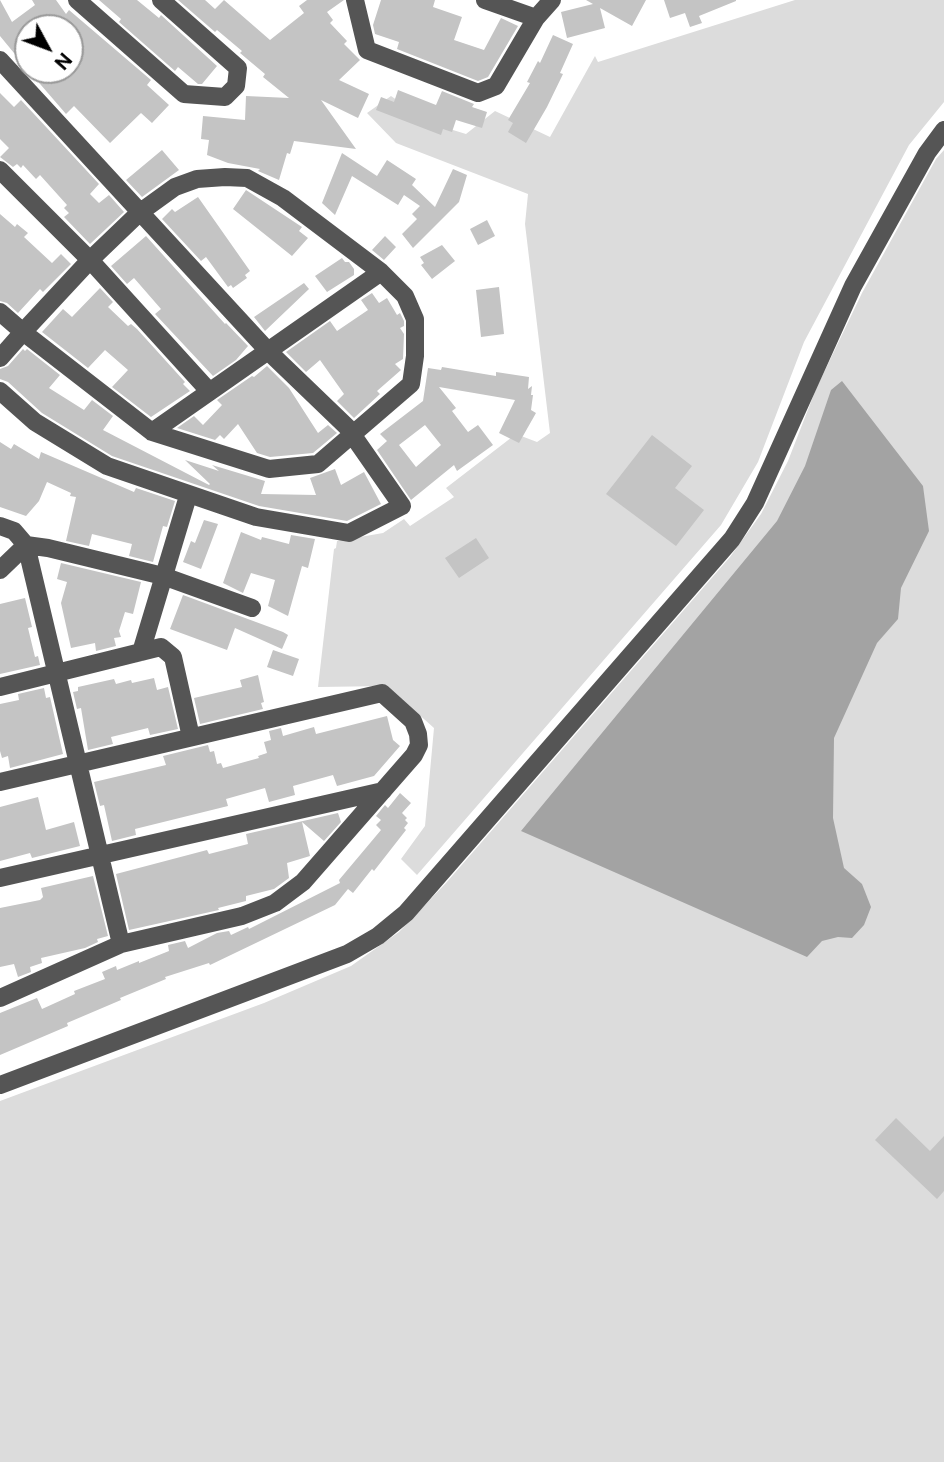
<!DOCTYPE html>
<style>
body{margin:0}
#map{position:relative;width:944px;height:1462px;overflow:hidden;background:#fff;font-family:"Public Sans",sans-serif}
canvas{display:block}
.north{position:absolute;left:14px;top:14px;width:70px;height:70px;box-sizing:border-box;background:#fff;border:2px solid #999;border-radius:50%;rotate:131deg;font-size:19px;font-weight:700;line-height:28px;text-align:center;color:#000}
.north::after{content:'';display:block;margin:auto;width:24px;height:32px;background:#000;clip-path:polygon(50% 0,100% 100%,50% 72%,0 100%)}
</style>
<div id="map">
<canvas width="944" height="1462"></canvas>
<div class="north">N</div>
</div>
<script>
const ctx = document.querySelector('canvas').getContext('2d');
ctx.lineJoin = 'round';
function paint(path, color) { ctx.fillStyle = color; ctx.fill(path, 'evenodd'); }
const shape = rows => new Path2D(rows.map(r => 'M' + r).join(''));
function strokePath(path, color, width, dash) { ctx.strokeStyle = color; ctx.lineWidth = width; ctx.lineCap = dash ? 'butt' : 'round'; ctx.setLineDash(dash || []); ctx.stroke(path); }
const green = shape([
 [795,0,944,0,944,102,909,145,804,342,758,462,721,525,417,875,401,859,425,826,434,728,387,686,318,687,334,549,336,548,337,541,383,533,404,519,410,526,454,497,446,488,516,434,537,442,550,433,525,224,528,194,396,143,367,113,391,96,430,123,466,134,495,111,550,137,595,56,598,62],
 [944,150,944,1462,0,1462,0,1101,264,1003,351,966,399,932,446,883,730,557,761,514,788,461,816,389,862,293,936,159]
]);
const water = shape([
 [842,381,923,486,929,531,901,588,898,619,877,643,834,738,833,818,844,868,862,884,871,907,864,925,852,938,838,937,822,941,807,957,521,831,777,521,805,466,831,390]
]);
const building = shape([
 [0,0,12,22,35,5,32,0,56,0,66,14,69,10,151,80,147,85,169,105,152,123,141,113,110,143,74,106,66,114,28,70,70,70,70,28,28,28,28,70,0,36],
 [99,0,137,0,159,18,161,15,217,66,202,84,198,84,178,67,175,71,119,22,121,19],
 [178,0,205,0,215,9,224,0,270,40,304,13,299,6,307,0,344,0,327,12,333,20,330,23,347,41,344,44,360,60,339,80,369,94,358,118,321,100,356,149,294,141,290,154,287,153,279,180,258,171,260,169,228,163,207,155,209,140,201,139,203,116,245,120,246,96,289,98,263,77,265,74,240,53,242,51,217,30,215,32],
 [381,0,435,0,433,7,462,17,454,40,484,50,501,18,518,26,488,77,478,81,397,49,399,42,375,34,373,25],
 [586,0,646,0,632,26,600,8,605,28,567,38,561,12,593,4],
 [664,0,736,0,736,1,699,16,702,23,690,27,685,13,670,18],
 [553,35,573,44,560,73,563,74,547,107,526,143,508,132,513,123,508,120,530,83,527,82,538,61,540,63],
 [398,90,436,105,442,91,474,104,472,107,487,112,482,128,456,120,452,132,443,129,441,135,376,110,381,97,394,102],
 [0,93,14,107,21,100,99,184,90,194,99,203,109,195,124,212,90,244,64,217,69,213,64,208,67,205,40,175,36,179,23,165,21,168,17,164,13,167,0,157,9,148,0,139],
 [162,150,179,170,142,197,126,180],
 [342,153,377,176,387,160,416,179,412,185,435,207,453,169,467,175,459,202,413,248,402,234,417,219,412,214,420,206,404,195,398,205,352,176,335,215,322,203],
 [246,190,302,227,299,231,308,238,292,256,233,209],
 [198,197,250,271,245,275,247,278,233,288,231,285,228,287,206,257,201,261,162,219,172,209,175,212],
 [0,214,15,227,17,224,28,233,24,237,52,263,61,254,71,264,43,292,40,289,18,313,7,303,0,301],
 [487,220,495,236,478,245,470,229],
 [146,236,225,324,226,323,248,346,236,360,213,376,155,314,161,309,134,278,127,284,111,266],
 [385,236,396,247,384,260,372,250],
 [442,245,455,261,432,279,421,265,424,263,420,257],
 [342,258,345,262,349,262,354,269,354,275,327,292,315,276],
 [304,283,309,289,265,331,254,317],
 [499,287,504,334,481,337,476,290],
 [100,288,113,302,108,307,128,326,131,324,137,329,185,382,183,384,190,391,151,417,112,387,128,370,105,350,88,368,42,332,63,309,72,317],
 [372,293,379,303,387,298,397,315,400,313,404,321,404,326,400,328,404,334,403,359,395,364,401,370,377,391,380,394,354,418,337,401,344,394,320,360,306,372,286,352,330,321,337,331,368,310,361,300],
 [23,349,25,351,27,349,60,375,49,388,84,410,92,400,113,416,103,430,209,485,210,484,185,460,219,471,212,465,265,481,261,494,316,495,310,478,335,469,341,485,364,472,381,504,347,521,259,506,112,456,42,413,8,382,0,379,0,369,8,366],
 [267,366,289,388,318,433,328,425,337,433,313,453,270,457,257,453,238,424,224,439,220,435,215,440,177,428,194,416,203,425,222,405,217,400,252,376,254,377],
 [442,367,496,376,496,372,529,377,528,389,532,386,531,395,533,395,531,410,536,413,519,443,499,433,515,400,439,387,456,408,452,411,468,432,478,425,493,445,457,471,454,465,411,500,377,450,387,441,380,434,423,401,428,368,441,370],
 [425,425,441,445,416,467,399,445],
 [652,435,692,466,675,488,704,510,676,546,606,494],
 [0,442,11,449,14,444,39,459,41,452,134,492,136,488,175,501,167,527,163,526,153,562,129,556,132,544,92,534,89,546,66,541,76,497,70,496,71,493,47,482,39,501,26,516,0,507],
 [204,520,218,524,201,569,183,562,191,541,195,543],
 [241,532,261,540,262,537,289,544,291,535,315,539,308,568,302,566,288,616,268,606,275,580,251,573,243,593,223,583],
 [476,538,489,558,459,578,445,558],
 [61,563,141,582,133,614,125,612,119,631,121,637,114,638,116,646,96,651,95,643,71,648,61,603,67,582,57,579],
 [183,595,283,632,288,635,282,649,235,628,227,650,170,629],
 [25,598,32,627,28,628,35,657,38,656,40,665,0,674,0,604],
 [273,650,299,659,293,676,267,667],
 [258,675,264,702,261,703,263,709,200,724,194,698,242,687,240,680],
 [154,678,157,690,168,687,178,729,150,735,148,728,111,737,113,744,88,750,81,708,77,709,73,692,78,691,78,687,114,679,116,684,131,680,132,683],
 [44,688,46,698,50,697,63,754,10,768,8,756,2,758,0,751,0,704,19,700,18,694],
 [387,716,393,740,400,746,374,776,337,786,333,775,293,786,295,795,269,802,265,788,226,799,228,806,135,829,136,835,112,841,104,805,100,806,94,782,166,765,163,756,208,745,210,752,214,751,217,764,221,763,223,768,259,758,258,756,267,753,264,742,271,740,269,731,281,728,283,736,314,727,316,734],
 [400,793,411,803,402,813,407,818,405,820,408,823,404,828,406,830,374,871,372,869,353,893,348,889,335,905,210,965,209,963,165,977,166,979,120,998,121,1000,67,1023,68,1026,0,1055,0,1013,37,998,42,1009,75,994,74,991,105,979,102,972,116,966,117,970,139,961,139,963,169,951,168,945,185,941,188,948,217,933,229,931,231,935,248,927,249,929,340,883,339,880,381,830,376,825,381,820,376,816,385,805,388,808],
 [38,797,46,830,74,822,80,846,32,858,30,853,0,861,0,807],
 [338,813,341,822,324,841,302,822,310,856,287,863,289,878,274,889,246,896,246,901,218,908,219,910,129,930,116,874,207,850,209,854,248,844,246,834],
 [93,876,108,936,97,939,98,942,85,948,41,958,42,963,30,967,31,972,18,977,14,964,0,967,0,908,40,900,43,897,41,888],
 [896,1118,930,1151,944,1136,944,1191,937,1199,875,1140]
]);
const minor = shape([
 [77,0,184,94,225,97,236,86,238,68,161,0],
 [355,0,367,50,478,93,496,86,536,18,552,0],
 [485,0,536,18],
 [0,60,269,352,347,427,402,506,349,533,256,517,107,466,35,422,0,391],
 [0,170,90,260,209,391],
 [0,312,23,332,152,432,269,469,318,464,411,384,415,356,415,319,405,296,381,272,283,198,247,178,225,177,197,179,175,187,139,213,90,260,23,332,0,358],
 [152,432,381,272],
 [0,526,14,531,26,545,121,944],
 [0,570,26,545,48,548,163,576,252,608],
 [141,652,188,496],
 [0,687,161,647,173,657,191,737],
 [0,782,382,693,413,721,418,734,419,745,414,755,303,882,275,903,242,916,121,944,0,998],
 [0,878,383,791],
 [0,1085,347,954,378,936,406,913,732,539,755,503,853,286,927,153,944,130]
]);
paint(green, '#dcdcdc');
paint(water, '#a3a3a3');
paint(building, '#c4c4c4');
strokePath(minor, '#555', 18);
</script>
